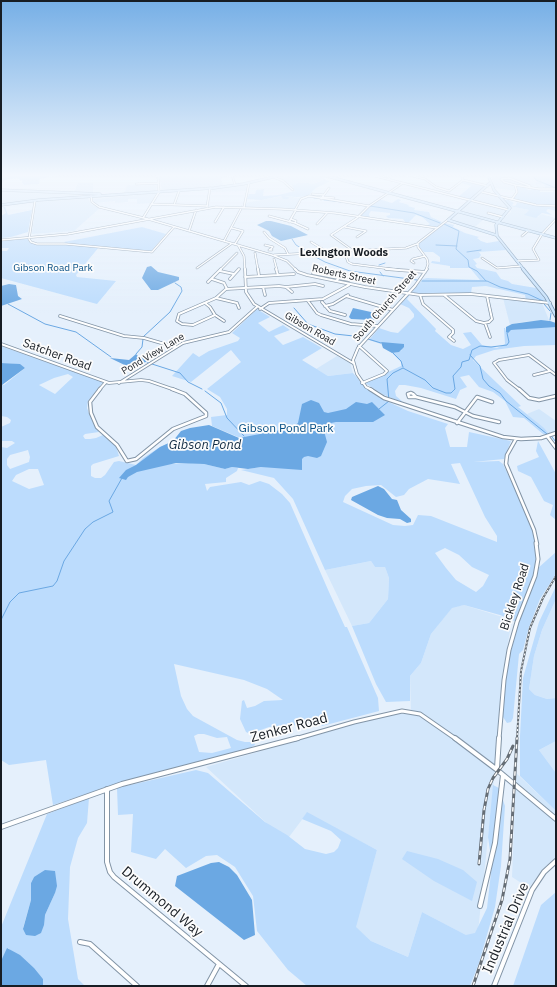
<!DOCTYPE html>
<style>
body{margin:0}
#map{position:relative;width:557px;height:987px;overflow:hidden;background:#e5f0fc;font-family:"IBM Plex Sans",sans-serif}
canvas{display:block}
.frame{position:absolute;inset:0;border:2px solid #171d24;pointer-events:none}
</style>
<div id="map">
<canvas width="557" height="987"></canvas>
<div class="frame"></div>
</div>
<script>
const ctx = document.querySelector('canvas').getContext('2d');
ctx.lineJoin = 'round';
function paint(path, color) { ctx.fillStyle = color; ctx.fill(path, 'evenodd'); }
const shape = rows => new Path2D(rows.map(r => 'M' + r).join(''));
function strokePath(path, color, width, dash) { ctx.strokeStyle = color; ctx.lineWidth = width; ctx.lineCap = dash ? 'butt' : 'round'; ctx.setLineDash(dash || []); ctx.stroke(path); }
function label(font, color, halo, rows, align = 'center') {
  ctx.font = font + ' "IBM Plex Sans",sans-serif'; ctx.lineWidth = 3.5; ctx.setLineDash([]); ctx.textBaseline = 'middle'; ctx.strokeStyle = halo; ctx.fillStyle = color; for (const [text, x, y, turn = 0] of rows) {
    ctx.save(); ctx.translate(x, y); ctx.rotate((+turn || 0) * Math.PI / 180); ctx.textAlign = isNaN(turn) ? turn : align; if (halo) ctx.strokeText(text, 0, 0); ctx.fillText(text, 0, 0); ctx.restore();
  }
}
const built = shape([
 [157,175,230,175,231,176,221,178,223,186,162,191,159,176],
 [289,175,319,175,327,177,314,184,301,183,292,186,279,178],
 [491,175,532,175,535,180,544,184,545,188,515,184,516,191,494,188],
 [78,183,93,183,93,193,74,192],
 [157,184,156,191,124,193,127,185],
 [247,184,248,185,247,191,211,192,212,189],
 [3,191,78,195,77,197,1,204,1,193],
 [157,193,151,203,137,204,137,199,128,199,128,202,115,203,115,201,94,203,93,199],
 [482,193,499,196,508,206,508,210,472,200],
 [283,196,302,198,295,210,244,207,245,203],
 [88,198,91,204,100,208,74,231,32,234,36,202],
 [472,201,498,208,508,211,497,220,460,211],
 [510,206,529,210,525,214,538,217,541,214,556,218,542,233,500,221,511,212],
 [459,212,484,219,475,227,451,220,452,217],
 [503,298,542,303,549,320,522,322,510,325],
 [337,356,350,363,353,373,328,376,316,369],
 [539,409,556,421,556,431,549,434,527,414],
 [371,561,375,567,385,567,389,578,388,599,369,623,352,626,325,570],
 [556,599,556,698,547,699,535,695,529,689,534,656,542,630],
 [464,605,512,620,502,676,493,790,477,941,422,912,408,957,371,941,355,927,377,850,307,813,286,841,206,767,382,716,392,714,411,714,410,676,421,663,431,634,452,607],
 [556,741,556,773,539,750],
 [516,773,556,811,556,857,543,869,529,888,512,877]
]);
const green = shape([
 [11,175,57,175,40,179,39,184,24,185,22,183,22,181,17,178,8,179,1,183,1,178],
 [532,175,555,175,556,176,556,183,554,183,556,186,556,211,548,209,546,211,552,215,542,213,536,218,524,215,529,210,509,206,504,200,509,200,514,203,512,205,514,206,516,205,517,202,520,203,522,202,513,199,518,193,516,185,526,187,526,189,530,190,531,188,540,190,540,192,553,192,553,190,545,188,544,184,536,184,535,182,538,182,535,180],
 [324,179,330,181,335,179,316,188,308,196,297,197,282,196,289,197,288,199,283,199,281,196,262,200,247,199,249,194,255,194,256,190,264,189,263,196,278,195,295,191,292,186,298,183,307,183,314,184],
 [463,181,487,187,471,200,458,197,471,186,461,183],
 [379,199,392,203,398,199,401,200,399,202,409,205,408,206,415,208,414,210,429,212,431,217,442,222,437,227,426,226,430,224,422,217,416,215,409,222,405,222,403,219,388,218,386,216,390,215,390,213,371,211,369,214,370,218,358,216],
 [3,207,5,207,8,215,32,210,28,232,11,237,1,238,1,216,6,213],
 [445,223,454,225,453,227,465,233,479,237,477,238,481,241,487,243,499,241,506,250,479,252,481,255,479,258,473,259,477,264,475,265,477,268,496,272,501,279,508,281,512,284,536,288,547,302,526,300,525,295,486,286,472,287,471,293,429,295,411,293,423,279,427,278,480,280,470,268,450,268,450,266,431,263,432,261,440,262,440,257,433,252,424,252,419,247,419,244,421,241],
 [142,227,166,234,151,251,99,247,76,275,77,277,116,281,97,304,1,278,1,251,7,251,9,248,1,248,1,240,28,238,29,241,36,244,67,244,64,242],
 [409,294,410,295,407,299,436,329,435,331,451,345,463,349,471,345,463,333,471,332,482,345,497,348,505,344,504,328,505,328,506,332,511,330,540,327,556,327,556,345,524,346,494,350,476,356,473,360,521,406,518,407,544,428,549,434,543,434,524,418,513,417,505,401,493,392,479,387,469,375,460,377,467,387,460,390,456,399,421,388,405,385,399,385,395,391,396,396,404,403,384,395,365,383,401,366,401,362,392,353,398,352,402,350,381,342,381,344,369,340,379,328,391,332,398,333,414,317,414,314,409,308,400,304],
 [257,309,270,317,258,323,269,332,283,325,290,330,274,336,283,345,303,337,322,348,302,360,328,376,353,373,366,388,380,398,408,411,448,424,445,428,450,447,467,447,469,432,511,441,504,459,473,462,499,461,503,464,530,521,536,536,537,569,556,552,556,574,540,599,529,627,523,650,519,654,513,718,511,722,507,723,501,714,506,664,517,622,500,615,464,605,452,608,431,634,421,663,410,676,410,701,386,702,376,684,352,626,369,623,388,599,389,578,385,567,375,567,371,561,325,570,293,499,274,478,241,470,261,467,242,437,238,437,212,426,211,417,227,415,227,409,220,397,207,389,241,362,231,350,191,382,172,376,193,353,199,357,209,351,238,341,240,338,232,333],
 [460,463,485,517,497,536,497,542,431,516,418,515,413,525,405,526,393,525,343,502,345,496,352,489,366,486,381,485,396,497,404,495,409,489,428,479,460,484,451,464],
 [445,548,459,555,472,567,489,575,483,586,476,592,456,580,446,568,435,553],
 [1,346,103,382,88,401,87,408,93,423,99,432,85,434,83,436,85,439,90,439,96,438,103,435,116,446,119,456,93,464,91,466,91,476,95,478,101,478,105,475,114,462,119,461,136,465,143,458,160,447,167,444,169,464,188,463,204,464,225,469,232,467,238,468,237,471,226,478,226,482,205,484,207,491,210,487,241,482,249,485,260,481,269,484,282,494,290,503,329,592,345,627,347,627,378,698,379,711,322,726,316,719,313,722,291,726,269,727,250,734,246,732,240,719,242,701,244,700,247,708,255,706,264,701,283,700,267,689,244,680,174,664,181,696,187,709,193,716,237,740,245,742,254,742,255,745,248,749,129,780,53,805,46,760,9,765,1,760,1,447,7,448,15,443,12,441,1,441,1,427,10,423,11,420,7,417,1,416,1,384,4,385,25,368,16,364,1,363],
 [68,374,73,377,55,394,39,385,54,378],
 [28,450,30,457,29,462,10,469,7,465,7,459,10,455],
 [29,469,38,469,44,485,29,489,12,481,16,475],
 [198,734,204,734,217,738,227,737,231,748,212,753,199,752,194,736],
 [538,441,556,474,556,520,550,515,553,505,544,501,531,477,518,471,517,466,539,457,536,451],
 [556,586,556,599,542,630,534,656,529,689,535,695,547,699,556,698,556,741,539,750,556,773,556,811,520,776,520,736,523,678,539,622],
 [196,770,208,773,265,822,287,835,305,849,326,854,334,852,338,848,341,840,331,831,302,819,307,812,377,850,356,927,371,941,408,957,422,912,466,935,475,933,487,908,492,864,488,837,493,785,499,788,505,806,501,866,495,907,479,963,470,986,307,986,288,970,257,931,253,896,235,867,217,855,206,856,186,868,165,849,156,859,131,852,133,814,118,815,117,788],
 [89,798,87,823,78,838,70,867,68,919,78,979,85,986,43,986,43,979,8,948,1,961,1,927,47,814],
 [34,877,55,893,45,915,23,928,31,900,31,883],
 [407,851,438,859,463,870,477,882,472,901,434,881,402,859],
 [556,892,556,986,513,986,541,905]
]);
const water = shape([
 [266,221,271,221,291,226,308,235,281,241,272,236,269,231,257,225],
 [151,266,158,272,179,277,179,280,158,290,151,290,142,278,147,267],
 [9,284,16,285,18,296,22,299,1,306,1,286],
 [353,308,371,312,380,317,379,319,371,320,351,319,349,317],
 [541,320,550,321,556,323,556,327,511,330,508,333,506,332,506,327,512,324],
 [381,342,404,344,404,347,399,352,392,353,383,348],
 [136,354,139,357,151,358,151,359,133,369,110,358,129,360],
 [1,363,20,364,25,368,2,385],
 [311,400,319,403,324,412,328,413,346,409,356,402,367,404,372,402,385,415,373,422,336,422,331,423,324,431,327,442,321,456,317,458,308,456,304,457,302,459,302,470,261,467,248,469,232,467,225,469,204,464,176,463,137,472,128,477,126,480,119,478,126,470,136,465,160,447,173,441,181,431,190,428,209,425,239,438,286,429,294,426,298,423,302,404],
 [378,486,384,489,392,499,397,500,401,510,411,519,411,522,407,523,400,519,387,518,378,515,351,500,352,497],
 [219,862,229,867,237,875,252,900,255,935,244,940,175,886,177,876,211,863],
 [45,870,55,871,57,886,55,893,45,915,44,925,41,933,35,936,26,935,23,929,31,900,31,883,34,877],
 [7,948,20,955,34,968,43,979,43,986,1,986,1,961]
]);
const stream = shape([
 [533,175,536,180,556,188],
 [314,198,318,198],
 [324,200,341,202],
 [370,206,414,213,440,223],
 [444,224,459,231,456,249,468,260,469,267,477,271,486,281],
 [292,239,296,245,308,252],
 [436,245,457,246],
 [467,252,481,250],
 [310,254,325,262,350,271,417,280],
 [379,265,385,263],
 [380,272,383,276],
 [422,281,487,281,500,287,528,294,543,301],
 [8,304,45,324,76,332,111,357],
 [544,304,550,311],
 [294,308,308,324,335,334,363,337,360,334,365,326],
 [366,320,366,325],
 [550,320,551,313],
 [143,337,170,312,182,291,181,287,175,283],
 [368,339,381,343],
 [393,353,401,361,403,367],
 [136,354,142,347,143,339],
 [470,355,480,366,483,379,489,386,500,393,506,401,547,434],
 [147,362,149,363],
 [152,364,180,373,188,382,202,389],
 [205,391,221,403,227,418,244,436],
 [379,409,389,401,387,379,393,373,403,368,425,380,433,388,446,393,451,393,455,389,453,376,461,367,462,362,469,360,472,350,480,346,491,347,507,345,509,342,507,333],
 [552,437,556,442],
 [1,620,10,602,19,593,53,586,57,581,64,561,85,529,93,522,113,512,109,501,122,478]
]);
const minorFar4 = shape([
 [232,175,235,185],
 [269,175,283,181,293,190],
 [371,175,509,210],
 [386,175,390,179],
 [408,175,425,179,436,187,449,191],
 [334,178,338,175],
 [463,180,488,186],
 [136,184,158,183],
 [515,185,504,182,501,179,509,178,530,186],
 [449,191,462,181,463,175],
 [482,192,536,205,556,206],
 [312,194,324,195],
 [91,196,92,202,99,207,148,219,272,255,287,261,296,270],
 [323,197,334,198],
 [321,199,329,188],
 [512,199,517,192,515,185,539,189,556,189],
 [35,201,29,239,31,242,37,244,66,244,152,252,174,227],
 [151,204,207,206],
 [174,205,179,191],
 [207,207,210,188],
 [244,207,249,183],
 [295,210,301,199,309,196,369,206],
 [488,213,503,217],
 [269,216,295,223,308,229],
 [143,218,159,192,158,176],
 [291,219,296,221,295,223],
 [215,222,224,207],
 [289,222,296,210],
 [317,224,327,213],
 [345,227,366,231],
 [232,228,243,231,235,244],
 [189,231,196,210],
 [264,232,269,238,285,248,288,254],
 [522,236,529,230],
 [357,237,366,231],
 [1,240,68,234,216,207,281,209,335,213,437,228],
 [224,241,242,207],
 [311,242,327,252],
 [238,245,244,256,245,270],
 [265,245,273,247],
 [272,248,269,250,272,250],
 [352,250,331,235,357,218,369,206,403,183],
 [344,251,348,262,352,264,399,270],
 [255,253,258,270],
 [274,255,406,248,417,244],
 [482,258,497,268,521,266],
 [274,259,277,270],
 [517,261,539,260,533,249,542,234,556,219],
 [414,263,411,261,413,259,425,256],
 [197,268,231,244],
 [220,270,237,253],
 [315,270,317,267,320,268,319,270],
 [426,270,428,264,427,259,418,247,418,243,449,219]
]);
const minorFar3 = shape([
 [245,269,246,292,254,304,353,363],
 [258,269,259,276],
 [276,269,278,275],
 [295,269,298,272,307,275,365,287,420,295,471,294,550,303],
 [386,269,425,272],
 [315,270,318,271,319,269],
 [315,270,313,273,339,278,336,281],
 [220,271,234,274],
 [330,276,332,273,341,275],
 [245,277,294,274],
 [339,278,341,275,352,277],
 [339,278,349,280],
 [212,279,224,283,227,289],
 [230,279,239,269],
 [208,282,221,269],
 [263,287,265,295],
 [286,287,315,284,323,286],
 [420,295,423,304,453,330,453,333,449,337,454,341],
 [444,295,476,321,484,323,489,322,492,319,487,296],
 [346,296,393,310],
 [216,298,237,303,239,308],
 [308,301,317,313,321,315,351,324,377,326],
 [322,302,330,311,345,315],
 [205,303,210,307,215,315,224,321],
 [325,306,333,304,348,295],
 [260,309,269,303,323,299,349,285],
 [215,315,193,325,182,324,177,321,179,314,216,298,226,289,279,286,286,287,292,292],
 [60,316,124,336,144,338,175,347],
 [485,323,490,337],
 [1,344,109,383,141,380,149,381,175,390],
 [359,346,387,371,384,374,362,383],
 [534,375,550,371],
 [119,383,183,343,229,332,257,307],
 [99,390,106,382],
 [372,390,366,387,357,374,353,360,358,348,415,286,427,269],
 [520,390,507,380,494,363,499,360,529,355,556,375]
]);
const minorFar2 = shape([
 [100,389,90,402,91,413,97,427,117,445,127,461,136,459,173,429,206,416,206,413,185,394,172,389],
 [370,389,384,398,503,437,521,439,541,438,556,433],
 [519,389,529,398,539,400,556,396],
 [411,393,413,394,416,397,409,397,408,394,411,393],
 [416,397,455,407,473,416,499,422],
 [457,423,477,397,492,402],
 [547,436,556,448],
 [516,439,507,455,506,464,534,530,537,544]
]);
const minorFar1 = shape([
 [295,739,354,722,402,711,420,714,456,739],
 [499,739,504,680,509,650,517,622,535,576,538,559,536,543]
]);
const minor = shape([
 [455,738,496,769,556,819],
 [497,768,499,738],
 [107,789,107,862,110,872,114,877,246,986],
 [1,827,122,784,298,738],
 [480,906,495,843,503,775],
 [80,942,90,944,137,986],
 [207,986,219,964],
 [494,986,532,890,544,872,556,861]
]);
const majorFar1 = shape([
 [323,175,556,238],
 [488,175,494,190,510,208,496,225,497,236,524,270],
 [490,183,448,220,496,235],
 [1,190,100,194],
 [1,205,39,200,214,188,243,184,282,175]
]);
const major = shape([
 [523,269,546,297,556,316]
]);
const railFar1 = shape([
 [517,739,521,671,530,628,543,598,556,576]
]);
const rail = shape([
 [479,864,484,810,488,789,493,778,507,759,513,746],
 [473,986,502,900,510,859,517,738]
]);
const farParknames = [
 ["Gibson Road Park",53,268]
];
const farStreetnames = [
 ["Roberts Street",344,275,12],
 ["South Church Street",385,306,-49],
 ["Gibson Road",310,329,30],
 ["Pond View Lane",153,354,-31]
];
const farNeighbourhoodnames = [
 ["Lexington Woods",344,253]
];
const streetNames = [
 ["Satcher Road",57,355,20],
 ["Bickley Road",515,597,-72]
];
const parkNames = [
 ["Gibson Pond Park",286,429]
];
const waterNames = [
 ["Gibson Pond",205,445]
];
const nearStreetnames = [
 ["Zenker Road",289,728,-15],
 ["Drummond Way",162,902,40],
 ["Industrial Drive",506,928,-67]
];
paint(built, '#d3e7fb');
paint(green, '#bcdcfd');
paint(water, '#6ba8e3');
strokePath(stream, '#6ba8e3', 1);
strokePath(minorFar4, '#8294a6', 2.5);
strokePath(minorFar3, '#8294a6', 3.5);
strokePath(minorFar2, '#8294a6', 4.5);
strokePath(minorFar1, '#8294a6', 5);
strokePath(minor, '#8294a6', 6);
strokePath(majorFar1, '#7290ae', 3);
strokePath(major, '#7290ae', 4);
strokePath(minorFar4, '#fff', 1.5);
strokePath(minorFar3, '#fff', 2);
strokePath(minorFar2, '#fff', 2.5);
strokePath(minorFar1, '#fff', 3);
strokePath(minor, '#fff', 4);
strokePath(majorFar1, '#c8e2fb', 2);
strokePath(major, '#c8e2fb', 2.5);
strokePath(railFar1, '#656d75', 2);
strokePath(rail, '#656d75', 3);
strokePath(railFar1, '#fcfcfc', 1, [2]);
strokePath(rail, '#fcfcfc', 1.5, [4.5]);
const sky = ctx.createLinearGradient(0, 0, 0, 313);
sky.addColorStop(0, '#76afe6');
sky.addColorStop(0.56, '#f3f8fe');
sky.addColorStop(1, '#f3f8fe00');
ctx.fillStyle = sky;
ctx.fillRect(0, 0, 557, 313);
label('10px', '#074f85', '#fcfcfc', farParknames);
label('10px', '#171d24', '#fcfcfc', farStreetnames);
label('bold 11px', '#171d24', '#fcfcfc', farNeighbourhoodnames);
label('12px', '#171d24', '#fcfcfc', streetNames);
label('12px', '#074f85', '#fcfcfc', parkNames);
label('italic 13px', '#112b43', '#fcfcfc', waterNames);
label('14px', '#171d24', '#fcfcfc', nearStreetnames);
</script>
